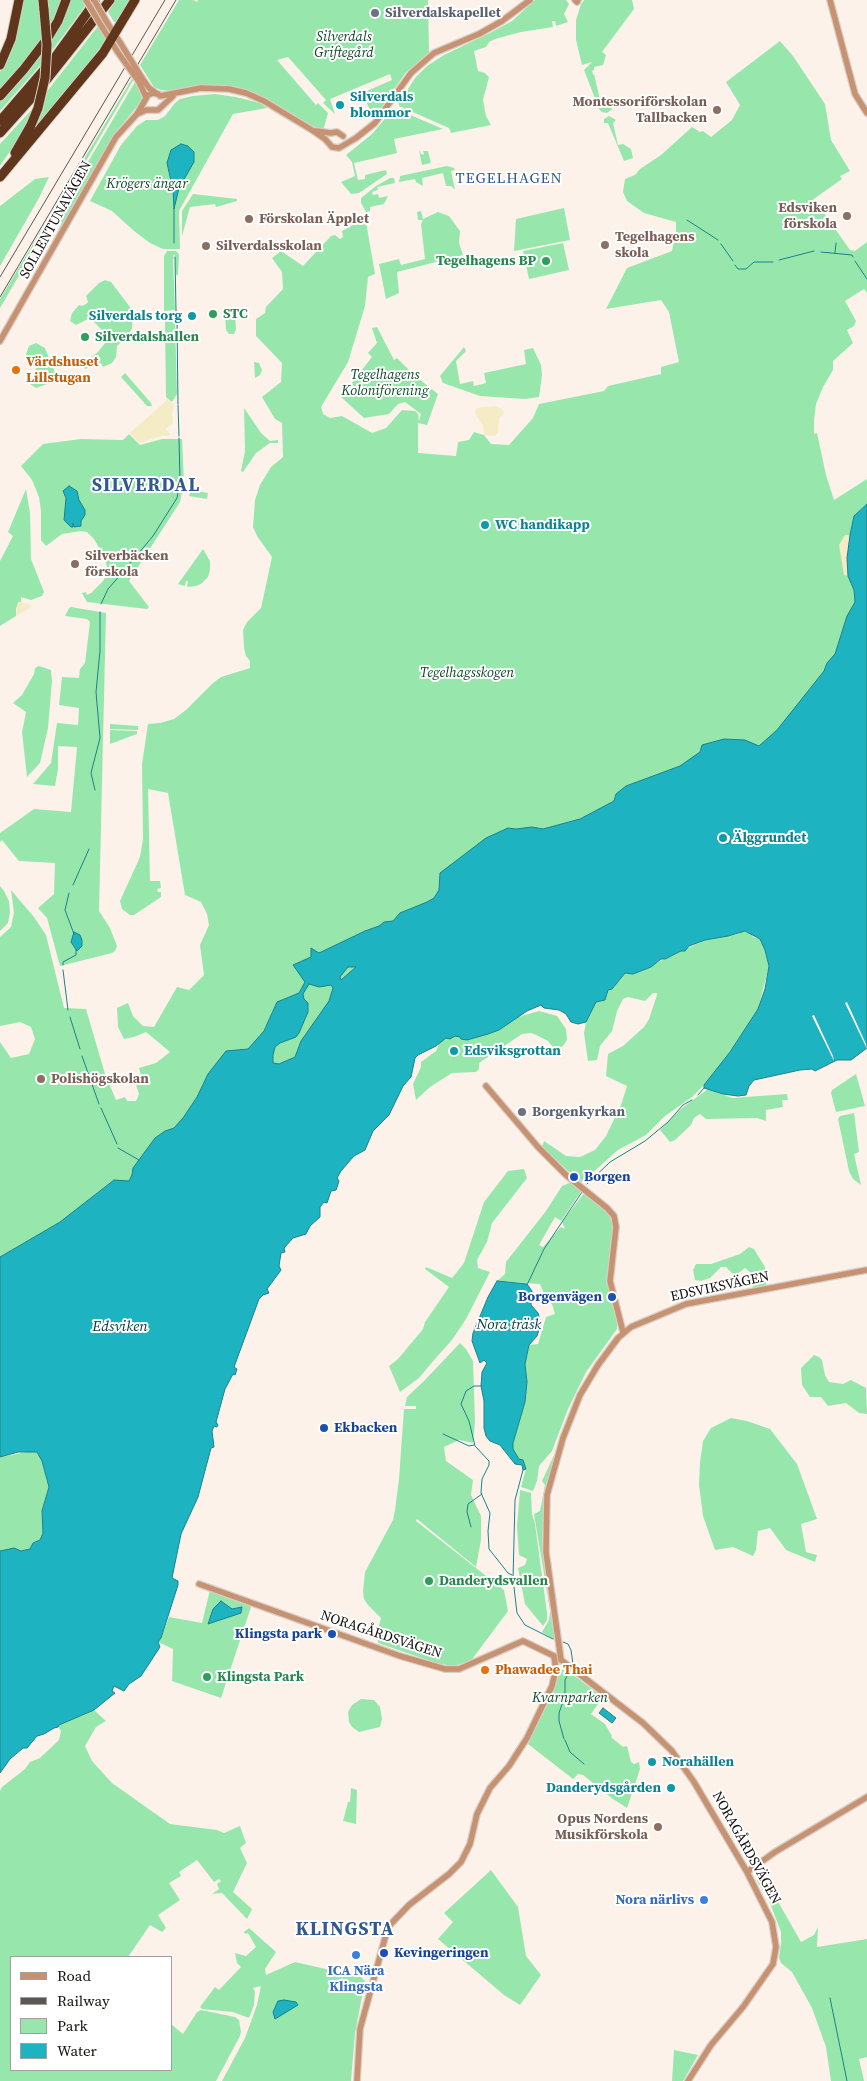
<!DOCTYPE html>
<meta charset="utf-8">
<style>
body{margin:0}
#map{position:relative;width:867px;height:2081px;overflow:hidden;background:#fcf2ea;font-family:"Source Serif 4",serif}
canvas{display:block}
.legend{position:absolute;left:10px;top:1956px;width:162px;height:115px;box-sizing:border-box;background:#fff;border:1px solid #a1a09f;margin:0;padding:6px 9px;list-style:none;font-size:15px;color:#14110f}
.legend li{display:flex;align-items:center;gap:10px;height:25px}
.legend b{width:25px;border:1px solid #a1a09f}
</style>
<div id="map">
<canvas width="867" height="2081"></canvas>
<ul class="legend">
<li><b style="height:6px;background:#c79271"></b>Road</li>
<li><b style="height:6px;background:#5c5753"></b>Railway</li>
<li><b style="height:14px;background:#97e7ad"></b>Park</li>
<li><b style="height:14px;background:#1eb3c0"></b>Water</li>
</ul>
</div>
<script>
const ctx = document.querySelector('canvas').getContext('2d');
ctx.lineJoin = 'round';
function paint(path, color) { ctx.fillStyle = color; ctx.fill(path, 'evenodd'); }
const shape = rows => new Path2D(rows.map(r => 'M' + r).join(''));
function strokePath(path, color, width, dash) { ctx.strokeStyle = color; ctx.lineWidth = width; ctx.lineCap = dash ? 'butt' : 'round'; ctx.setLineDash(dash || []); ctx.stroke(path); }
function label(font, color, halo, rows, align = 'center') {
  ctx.font = font + ' "Source Serif 4",serif'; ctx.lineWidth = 4; ctx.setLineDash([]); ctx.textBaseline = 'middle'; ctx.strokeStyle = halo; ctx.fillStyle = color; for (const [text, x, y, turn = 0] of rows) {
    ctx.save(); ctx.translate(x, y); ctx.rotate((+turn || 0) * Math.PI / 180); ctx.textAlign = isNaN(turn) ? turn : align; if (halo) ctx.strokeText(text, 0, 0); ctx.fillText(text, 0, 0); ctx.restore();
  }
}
const green = shape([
 [22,0,39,0,43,41,0,93,0,72,9,53],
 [47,0,64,0,50,31],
 [68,0,83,0,86,5,51,52,51,38],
 [116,0,133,0,118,23,114,22,108,12],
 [179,0,193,0,197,2,198,0,428,0,429,52,427,56,406,72,377,114,371,112,362,93,392,80,390,74,330,99,335,114,323,103,326,100,288,57,277,60,316,105,318,103,328,113,323,131,314,128,275,105,231,87,202,85,170,91,161,90,154,87,140,65],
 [535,0,566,0,569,4,564,14,568,22,556,26,555,21,552,21,553,27,521,32,495,39,489,42,486,47,474,51,478,71,485,73,489,77,483,100,486,116,491,125,451,133,449,128,399,106,399,103,415,78,427,66,444,55,490,33,512,21],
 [584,0,632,0,634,9,602,52,606,55,603,65,594,67,594,70,592,71,593,75,594,74,602,108,612,106,612,109,607,113,602,112,599,109,584,70,592,62,582,65,576,40,576,20,581,4],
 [98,26,106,40,28,141,45,94],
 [780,41,793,56,825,104,831,140,850,171,840,176,842,179,811,201,814,209,819,206,850,250,855,251,867,242,867,293,864,289,845,301,856,321,854,326,847,330,853,343,833,361,833,370,823,387,816,404,814,420,814,434,817,433,826,475,834,500,867,479,867,504,860,510,867,623,778,767,295,1085,136,1215,114,1180,60,1222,0,1257,0,1042,11,1058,29,1054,35,1039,31,1027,20,1022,0,1026,0,937,11,927,14,913,11,890,34,917,46,935,64,1008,86,1009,105,1074,116,1100,125,1097,127,1101,136,1101,139,1094,136,1085,143,1082,139,1068,156,1063,170,1052,146,1032,134,1037,124,1039,118,1027,117,1008,128,1003,133,1016,143,1026,154,1027,177,987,189,990,204,975,200,945,209,925,207,914,201,902,185,895,168,793,148,789,150,881,160,881,161,888,157,889,158,892,161,892,161,897,134,915,130,915,122,909,120,901,140,857,143,839,142,764,148,724,160,723,174,719,186,710,213,683,221,677,250,668,250,661,246,656,244,648,243,630,247,622,261,608,272,557,257,536,253,527,255,500,260,485,271,467,283,457,282,423,275,419,262,397,281,382,282,363,256,336,256,319,265,313,266,307,283,289,282,272,272,258,281,251,303,266,331,236,335,235,340,239,343,237,342,231,362,220,366,222,375,274,368,277,365,306,348,362,321,407,323,414,330,418,342,416,372,433,386,428,402,410,415,411,418,414,419,421,421,414,405,402,398,404,389,414,364,418,341,397,372,357,368,353,377,343,372,328,377,327,394,360,397,358,414,375,438,394,427,425,418,423,418,453,456,456,458,442,469,440,474,432,484,435,491,444,509,445,533,418,539,404,604,391,608,386,661,374,661,367,679,362,669,312,661,300,606,309,627,268,672,251,676,231,676,222,644,213,627,201,623,192,625,179,635,175,640,169,661,155,692,127,700,132,703,131,711,137,732,120,740,105,726,82],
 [43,49,43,62,0,111,0,100],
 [133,77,134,79,0,308,0,299],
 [135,82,142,92,142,100,113,136,56,240,54,239,62,222,55,218],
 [215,94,236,97,260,103,267,108,233,114,179,211,180,249,163,249,150,243,134,231,112,211,90,201,121,145,137,126,146,120,158,120,165,116,175,103,180,99,193,96],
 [33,108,21,135,0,166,0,144],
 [394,108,443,129,394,139,397,153,354,163,358,180,365,179,365,175,386,170,387,174,359,193,351,194,341,182,355,176,352,162,346,155,372,134],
 [609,116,616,120,613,123,618,145,623,144,631,149,633,158,624,161,608,123,604,123,604,119],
 [419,150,422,155,424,154,423,151,428,151,431,163,422,165],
 [447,166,454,168,455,170,451,171,455,190,451,186,446,186,443,173,422,178,423,186,416,182,415,179,399,182,400,176],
 [49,177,39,198,0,266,0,206,35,179],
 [390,178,394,178,395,183,377,187,378,190,372,192,373,195,378,194,379,198,388,196,384,204,370,207,370,211,366,212,361,203,361,198,376,186],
 [193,194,237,199,237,201,216,207,215,204,190,207,182,236,182,211],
 [564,208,570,240,514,251,516,219],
 [421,211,423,219,438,212,449,216,460,231,459,243,463,255,397,272,399,293,386,299,379,264,399,259,401,265,425,259,421,224,423,220,418,220,417,212],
 [563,243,569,270,529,279,523,251],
 [167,251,176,251,179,254,178,275,176,275,175,255,173,255,174,259,173,259,175,310,164,311,164,256],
 [105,280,111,282,133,311,132,329,125,339,117,346,116,357,112,363,103,367,101,363,85,369,81,357,89,359,98,352,105,343,103,340,105,333,90,318,76,325,70,321,72,313,79,305,82,306,86,304,88,302,86,296,99,283],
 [231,309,235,313,236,329,234,334,229,334,226,330,225,314],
 [175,319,177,394,172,402,166,397,165,320],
 [36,343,45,348,58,380,36,388,30,384,36,368,34,363,25,357,29,346],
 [464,347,466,351,456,361,460,384,473,381,474,386,486,383,484,373,526,364,524,350,533,348,541,365,542,375,539,397,525,399,480,396,443,383,440,376],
 [254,362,259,363,262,370,260,375,255,378],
 [125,373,151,403,152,406,147,406,121,377],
 [244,408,261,433,270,441,278,440,278,443,270,443,256,453,243,472,241,471,245,451],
 [129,434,140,445,162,439,182,439,184,483,180,502,129,581,149,607,147,609,87,602,82,593,86,592,87,595,91,593,103,581,107,574,107,567,104,556,94,539,87,532,81,531,62,534,46,546,41,540,41,511,39,497,32,480,21,466,43,444,81,439,123,440],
 [26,489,30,513,31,559,44,592,42,596,31,600,21,597,21,602,18,603,16,609,16,616,0,626,0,561,13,536,8,532],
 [191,490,208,493,207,499,189,496],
 [203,549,210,561,210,570,208,577,201,584,196,586,187,587,188,581,186,581,185,586,178,584],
 [71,607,106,613,99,911,110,928,117,946,115,951,112,953,60,966,47,918,38,908,54,894,55,863,19,861,2,840,0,842,0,833,34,809,71,812,77,747,58,746,58,769,55,786,33,784,51,763,57,723,78,725,79,708,59,705,62,677,79,678,80,669,85,663,90,622,87,619,65,616,69,608],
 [39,666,51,670,52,681,48,728,40,763,27,777,22,732,26,712,13,703,22,695,34,674,35,668],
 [110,724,138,726,138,730,110,729],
 [110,730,137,731,137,734,110,744],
 [0,886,4,891,9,901,10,912,8,923,0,931],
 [741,931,751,933,753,937,760,939,765,950,769,966,758,1009,730,1052,704,1085,692,1097,665,1116,646,1135,618,1150,582,1182,577,1179,542,1147,544,1141,566,1156,580,1157,595,1150,606,1136,621,1105,627,1086,606,1076,608,1054,623,1046,644,1027,649,1019,657,995,657,993,653,993,645,1001,628,997,623,999,617,1011,612,1031,600,1046,597,1060,588,1061,584,1033,586,1022,596,1002,605,1000,608,990,612,989,625,973,633,974,705,940,738,934],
 [539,1011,557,1016,566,1029,567,1040,563,1046,555,1050,548,1041,536,1035,531,1033,522,1034,479,1063,479,1069,476,1072,452,1073,430,1087,416,1100,413,1084,421,1067,421,1062,436,1051,440,1042,446,1038,455,1036,488,1034,499,1030,518,1017],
 [859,1072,856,1074,865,1106,836,1112,831,1093,832,1090],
 [708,1089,732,1098,787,1094,788,1100,782,1100,783,1107,766,1110,766,1121,757,1118,706,1119,700,1114,694,1118,691,1125,675,1140,670,1142,660,1130,682,1108],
 [854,1113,859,1152,854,1154,861,1185,853,1179,849,1171,838,1119,840,1116],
 [524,1169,527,1178,492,1223,487,1242,477,1260,478,1268,490,1272,466,1319,452,1340,434,1360,419,1378,400,1392,389,1366,398,1359,423,1329,425,1322,449,1287,425,1269,426,1267,452,1278,464,1263,484,1202,508,1171],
 [569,1183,574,1184,582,1190,561,1221,555,1217,539,1245,543,1247,561,1227,565,1229,562,1222,585,1192,610,1216,613,1227,609,1287,617,1318,617,1329,586,1372,568,1409,552,1451,539,1466,537,1481,533,1491,521,1487,526,1469,513,1449,513,1443,525,1402,527,1382,525,1364,529,1345,538,1344,546,1317,555,1314,552,1304,547,1301,540,1284,497,1281,505,1274,506,1262,546,1211,562,1186],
 [749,1247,754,1249,765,1267,766,1286,753,1288,751,1273,745,1268,736,1275,733,1274,726,1267,721,1267,710,1278,701,1281,695,1280,693,1270,696,1264,711,1264,740,1254],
 [460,1343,466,1349,473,1361,475,1422,473,1443,459,1440,444,1447,446,1461,473,1480,471,1495,481,1516,481,1540,476,1567,417,1519,416,1521,504,1590,508,1611,470,1662,452,1666,436,1663,378,1643,377,1633,381,1618,368,1605,364,1599,363,1591,365,1572,393,1520,395,1510,399,1479,404,1409,416,1409,416,1406,405,1406,407,1397,424,1381],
 [814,1355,819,1357,822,1360,825,1375,829,1382,843,1384,851,1380,866,1388,867,1414,859,1413,846,1403,828,1406,821,1397,810,1397,802,1385,801,1368],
 [731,1418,747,1421,770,1429,797,1464,817,1519,801,1524,806,1552,817,1555,815,1562,786,1550,770,1528,758,1531,756,1550,753,1556,733,1547,715,1550,703,1516,699,1485,700,1462,703,1441,711,1428],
 [32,1451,37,1452,42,1461,49,1487,42,1511,43,1533,40,1540,33,1543,30,1549,21,1551,0,1551,0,1457],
 [556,1451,545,1495,542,1540,552,1610,550,1610,534,1514,540,1511,545,1485,542,1481],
 [520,1490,531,1493,532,1514,535,1524,547,1613,547,1620,543,1626,525,1604,518,1568,525,1565,527,1559,519,1555,517,1526],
 [210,1590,249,1604,251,1607,221,1698,172,1681,173,1649,158,1642,161,1638,169,1617,202,1623],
 [550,1612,551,1612,555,1640,542,1632,549,1620],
 [565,1669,603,1697,591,1714,605,1724,612,1736,611,1737,623,1747,627,1746,631,1762,634,1764,639,1762,640,1769,627,1808,613,1799,583,1775,578,1774,573,1779,528,1744,543,1705,562,1670],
 [361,1699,374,1700,380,1707,382,1719,380,1727,359,1732,352,1727,349,1722,348,1712,352,1705],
 [94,1710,106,1721,96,1727,85,1746,92,1761,112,1783,170,1824,217,1830,224,1833,240,1826,246,1843,240,1848,247,1863,233,1892,252,1909,247,1919,222,1893,212,1894,219,1889,217,1884,221,1881,219,1879,214,1882,197,1860,179,1872,181,1876,169,1883,180,1900,158,1915,166,1928,162,1932,150,1925,128,1957,11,1957,11,2070,171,2070,171,2024,183,2034,197,2012,201,2010,235,2017,239,2020,241,2032,240,2036,216,2081,0,2081,0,1791,2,1787,25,1769,30,1762,40,1758,59,1740,61,1731,58,1727,59,1725],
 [351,1788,357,1790,356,1824,343,1821,348,1802,350,1802],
 [491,1870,518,1907,526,1956,541,1975,520,2005,504,1995,438,1939,453,1922,444,1913],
 [760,1870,801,1942,814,1935,818,1927,817,1947,867,1939,867,2057,859,2059,864,2081,831,2081,826,2047,812,2008,792,1972,781,1963,779,1958,781,1943,781,1932,768,1898,757,1881,757,1875],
 [249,1928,276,1952,265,1969,266,1975,295,1962,361,1977,365,1981,355,2033,351,2081,222,2081,245,2038,257,2005,261,1986,253,1988,255,1992,254,2005,249,2018,233,2012,202,2009,200,2007,215,1987,219,1990,241,1967,237,1963,235,1953,246,1956,256,1947,248,1933,245,1934,244,1932],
 [674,2050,698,2055,683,2081,672,2081]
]);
const sand = shape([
 [166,397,174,405,172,414,173,423,166,429,171,435,161,436,139,443,130,433,166,401],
 [496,406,502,409,504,413,499,418,498,432,495,436,484,435,483,425,475,414,476,408],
 [845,535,850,535,847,558,848,576,844,575,839,545],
 [18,602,21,602,33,606,16,616]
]);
const water = shape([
 [181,144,188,146,194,152,194,162,179,188,174,209,173,190,167,163,171,150,181,144],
 [69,486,77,491,79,500,85,510,85,515,81,521,81,526,74,527,73,523,73,527,71,527,64,520,66,498,63,491,69,486],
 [867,504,867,1048,851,1060,837,1060,815,1071,812,1069,800,1070,754,1080,749,1086,746,1095,738,1096,723,1094,704,1088,704,1085,730,1052,758,1009,765,989,769,966,765,950,760,939,745,931,728,936,705,940,689,946,685,951,681,951,665,959,661,959,651,967,633,974,625,973,612,989,608,990,605,1000,596,1002,586,1022,578,1024,571,1022,566,1014,559,1010,544,1008,541,1005,527,1011,499,1030,488,1034,467,1040,461,1039,460,1037,455,1036,450,1039,446,1038,436,1046,418,1055,415,1058,411,1077,403,1086,389,1115,373,1131,365,1150,354,1156,341,1171,337,1178,339,1181,336,1190,331,1191,327,1203,324,1202,320,1207,320,1217,310,1226,306,1234,293,1238,284,1248,285,1252,281,1253,279,1266,281,1270,267,1289,269,1293,263,1295,259,1299,234,1367,237,1369,235,1375,233,1374,225,1389,216,1422,218,1425,217,1427,214,1426,212,1431,214,1447,211,1448,198,1497,181,1534,172,1578,178,1581,178,1585,161,1638,158,1642,160,1647,141,1676,129,1684,124,1691,114,1686,112,1691,115,1693,94,1710,59,1725,58,1727,54,1728,44,1734,37,1736,27,1748,23,1748,10,1759,0,1773,0,1551,14,1548,21,1551,30,1549,33,1543,40,1540,43,1533,42,1511,49,1487,42,1461,37,1452,18,1452,0,1457,0,1257,60,1222,114,1180,129,1181,132,1175,133,1168,155,1138,165,1131,174,1128,183,1118,197,1097,208,1074,226,1051,248,1049,264,1031,277,1002,299,993,305,982,293,965,311,957,311,948,319,953,365,931,379,926,384,922,393,921,400,913,427,902,434,898,439,890,440,873,486,838,508,828,516,829,532,827,543,829,580,819,614,801,616,794,626,786,680,766,700,752,702,745,724,739,745,740,759,746,777,730,824,671,827,663,835,654,847,616,855,602,854,590,848,576,847,558,850,535,854,516,867,504],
 [724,834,730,835,731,838,729,843,726,844,718,842,718,839,720,835,724,834],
 [348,967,356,967,341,980,340,977,348,967],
 [309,984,319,987,331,985,333,988,329,1001,301,1041,295,1057,279,1064,273,1063,273,1055,275,1047,280,1043,296,1037,299,1033,308,1012,308,1003,304,999,303,994,309,984],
 [74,932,80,935,82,940,82,946,77,951,71,942,74,932],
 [497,1281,527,1284,532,1291,531,1305,538,1313,541,1324,537,1336,529,1345,525,1364,527,1382,525,1402,513,1443,513,1449,519,1459,523,1460,526,1469,523,1470,522,1465,515,1464,500,1445,490,1441,486,1436,484,1428,484,1401,481,1386,482,1372,487,1363,484,1360,480,1363,472,1341,473,1333,488,1297,497,1281],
 [221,1601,232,1609,242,1607,241,1613,208,1624,213,1609,221,1601],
 [603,1708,616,1718,612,1723,599,1713,603,1708],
 [284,2000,296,2002,298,2005,275,2019,273,2012,278,2001,284,2000]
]);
const pier = shape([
 [847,1002,866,1044,867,1049,845,1003],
 [814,1015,833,1056,834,1061,812,1016]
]);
const stream = shape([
 [174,209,174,243],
 [687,220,718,240],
 [721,244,733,261],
 [821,252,852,255,853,257],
 [835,253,836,243],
 [175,257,176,311],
 [779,260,814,251],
 [855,261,867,279],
 [735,265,738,269,746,269,754,262,773,262],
 [177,320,178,404],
 [178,405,179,436],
 [123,572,153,536,177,498,180,482,179,438],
 [101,604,108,589,122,573],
 [95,790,91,773,100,738,96,692,100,651,100,612],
 [73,885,89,849],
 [69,893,65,910,74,934],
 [63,965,63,962,76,955,76,950],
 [63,970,68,1010],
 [70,1017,80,1049],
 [82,1056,99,1104],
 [698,1095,704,1088],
 [101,1108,117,1144],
 [118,1148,139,1160],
 [587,1184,610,1162,645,1141,668,1122,683,1105,692,1100],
 [527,1285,544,1249,582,1192],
 [481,1386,474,1386,466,1391,461,1404,469,1421,475,1446,489,1461,489,1465,482,1479,481,1493,490,1513,488,1531,489,1549,508,1573,512,1575],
 [443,1434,469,1446,474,1445],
 [523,1470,515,1500,513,1579,517,1613,525,1625,553,1639],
 [471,1527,467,1512,468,1504,482,1494],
 [563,1642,568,1644,571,1650,573,1664],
 [564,1739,559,1721,559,1713,565,1696,565,1680,569,1672],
 [565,1740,570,1752,584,1764],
 [830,1998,847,2081]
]);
const minor = shape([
 [575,0,577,2,578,0],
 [830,0,855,94,867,113],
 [108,24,121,44],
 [102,27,117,51],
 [142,78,149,88,156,93],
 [139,82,146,97],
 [160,96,201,88,229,89,246,93,264,101,312,130,325,139,332,147,339,148,356,138,375,123,411,73,434,53,479,34,502,21,530,0],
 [137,114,146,110,158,110,173,96],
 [316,131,331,133,337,132,343,136],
 [0,341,116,137,137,114,148,95,153,93,158,94],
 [486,1086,538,1147,566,1175,607,1208,614,1216,616,1227,610,1281,623,1332],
 [199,1584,400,1656,445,1669,459,1669,523,1641,554,1656],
 [561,1660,546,1552,547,1495,563,1438,580,1395,598,1365,618,1338,631,1327,686,1304,867,1270],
 [561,1660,643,1723,672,1751,694,1782,747,1872,772,1922,776,1947,773,1964,743,2007,711,2045,688,2081],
 [747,1872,775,1852,867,1797],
 [357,2081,360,2029,388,1927,409,1905,449,1874,461,1862,470,1844,477,1814,490,1788,509,1766,527,1738,552,1686,556,1669,554,1656]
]);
const highway = shape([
 [43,0,44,10],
 [0,65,11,39,19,0],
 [0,96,24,69,47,39,58,21,66,0],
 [0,121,56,56,95,2],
 [0,133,36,93,110,0],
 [15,153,31,125],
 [0,177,103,53,135,0]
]);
const rail = shape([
 [0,277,165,0],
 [0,297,176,0]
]);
const minorBridge = shape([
 [86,0,102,27],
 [94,0,108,24],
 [121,44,142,78],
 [117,51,139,82]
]);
const highwayBridge = shape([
 [31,125,38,108,45,78,47,45,44,10]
]);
const markers = [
 [375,13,5,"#6b7280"],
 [340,105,5,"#0f9aa8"],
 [717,110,5,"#8d6e63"],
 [847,216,5,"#8d6e63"],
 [249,219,5,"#8d6e63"],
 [605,245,5,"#8d6e63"],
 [206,246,5,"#8d6e63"],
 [546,261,5,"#2e9e5b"],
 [213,314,5,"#2e9e5b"],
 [192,316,5,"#0f9aa8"],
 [85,337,5,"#2e9e5b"],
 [16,370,5,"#e8710a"],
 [485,525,5,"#0f9aa8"],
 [75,564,5,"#8d6e63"],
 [723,838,5,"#0f9aa8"],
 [454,1051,5,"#0f9aa8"],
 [41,1079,5,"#8d6e63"],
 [522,1112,5,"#6b7280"],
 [574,1177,5,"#1a4fb4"],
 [612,1297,5,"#1a4fb4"],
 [324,1428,5,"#1a4fb4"],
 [429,1581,5,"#2e9e5b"],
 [332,1634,5,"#1a4fb4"],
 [485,1670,5,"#e8710a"],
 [207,1677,5,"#2e9e5b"],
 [652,1762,5,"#0f9aa8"],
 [671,1788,5,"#0f9aa8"],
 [658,1827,5,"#8d6e63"],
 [704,1900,5,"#3f7fe0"],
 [384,1953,5,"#1a4fb4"],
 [356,1955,5,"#3f7fe0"]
];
const worshipNames = [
 ["Silverdalskapellet",385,13],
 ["Borgenkyrkan",532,1112]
];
const parkNames = [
 ["Silverdals",344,37],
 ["Griftegård",344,53],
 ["Krögers ängar",147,184],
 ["Tegelhagens",385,375],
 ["Koloniförening",385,391],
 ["Tegelhagsskogen",467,673],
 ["Kvarnparken",570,1698]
];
const cultureNames = [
 ["Silverdals",350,97],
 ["blommor",350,113],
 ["Silverdals torg",182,316,"right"],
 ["WC handikapp",495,525],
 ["Älggrundet",733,838],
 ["Edsviksgrottan",464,1051],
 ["Norahällen",662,1762],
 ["Danderydsgården",661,1788,"right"]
];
const educationNames = [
 ["Montessoriförskolan",707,102,"right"],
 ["Tallbacken",707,118,"right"],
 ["Edsviken",837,208,"right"],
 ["förskola",837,224,"right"],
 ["Förskolan Äpplet",259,219],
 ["Tegelhagens",615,237],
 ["skola",615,253],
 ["Silverdalsskolan",216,246],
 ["Silverbäcken",85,556],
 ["förskola",85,572],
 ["Polishögskolan",51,1079],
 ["Opus Nordens",648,1819,"right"],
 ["Musikförskola",648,1835,"right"]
];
const streetNames = [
 ["SOLLENTUNAVÄGEN",56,220,-61],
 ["EDSVIKSVÄGEN",720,1287,-12],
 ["NORAGÅRDSVÄGEN",381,1635,18],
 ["NORAGÅRDSVÄGEN",746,1848,61]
];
const leisureNames = [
 ["Tegelhagens BP",536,261,"right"],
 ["STC",223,314],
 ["Silverdalshallen",95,337],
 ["Danderydsvallen",439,1581],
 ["Klingsta Park",217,1677]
];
const foodNames = [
 ["Värdshuset",26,362],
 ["Lillstugan",26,378],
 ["Phawadee Thai",495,1670]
];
const transitNames = [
 ["Borgen",584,1177],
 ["Borgenvägen",602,1297,"right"],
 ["Ekbacken",334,1428],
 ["Klingsta park",322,1634,"right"],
 ["Kevingeringen",394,1953]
];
const shopNames = [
 ["Nora närlivs",694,1900],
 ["ICA Nära",356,1971,"center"],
 ["Klingsta",356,1987,"center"]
];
const neighbourhoodNames = [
 ["TEGELHAGEN",509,179]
];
const waterNames = [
 ["Nora träsk",509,1325],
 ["Edsviken",120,1327]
];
const districtNames = [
 ["SILVERDAL",146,486],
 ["KLINGSTA",345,1930]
];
paint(green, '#97e7ad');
paint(sand, '#f5ebc5');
paint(water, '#1eb3c0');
strokePath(water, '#1b828b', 1);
paint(pier, '#fcf2ea');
strokePath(stream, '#1b828b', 1);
strokePath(minor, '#d7cec7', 8);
strokePath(highway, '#d7cec7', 11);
strokePath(minor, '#c79271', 5.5);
strokePath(highway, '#5f361c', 9);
strokePath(rail, '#5c5753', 1);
strokePath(minorBridge, '#d7cec7', 8, []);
strokePath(highwayBridge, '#d7cec7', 11, []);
strokePath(minorBridge, '#c79271', 5.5);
strokePath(highwayBridge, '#5f361c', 9);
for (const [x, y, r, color] of markers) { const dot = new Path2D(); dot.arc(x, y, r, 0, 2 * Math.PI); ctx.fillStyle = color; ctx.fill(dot); strokePath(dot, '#fff', 2); }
label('bold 14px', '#5b616d', '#fff', worshipNames, 'left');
label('italic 14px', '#0d4a26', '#fff', parkNames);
label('bold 14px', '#0d838f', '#fff', cultureNames, 'left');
label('bold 14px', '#785e54', '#fff', educationNames, 'left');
label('14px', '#14110f', '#fff', streetNames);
label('bold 14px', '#27864d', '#fff', leisureNames, 'left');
label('bold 14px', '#c56008', '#fff', foodNames, 'left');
label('bold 14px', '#164399', '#fff', transitNames, 'left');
label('bold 14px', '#366cbe', '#fff', shopNames, 'right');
ctx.letterSpacing = '1px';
label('15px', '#30598f', '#fff', neighbourhoodNames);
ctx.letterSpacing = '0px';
label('italic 15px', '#004046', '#fff', waterNames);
ctx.letterSpacing = '1px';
label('bold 19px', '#30598f', '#fff', districtNames);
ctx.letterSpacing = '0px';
</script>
